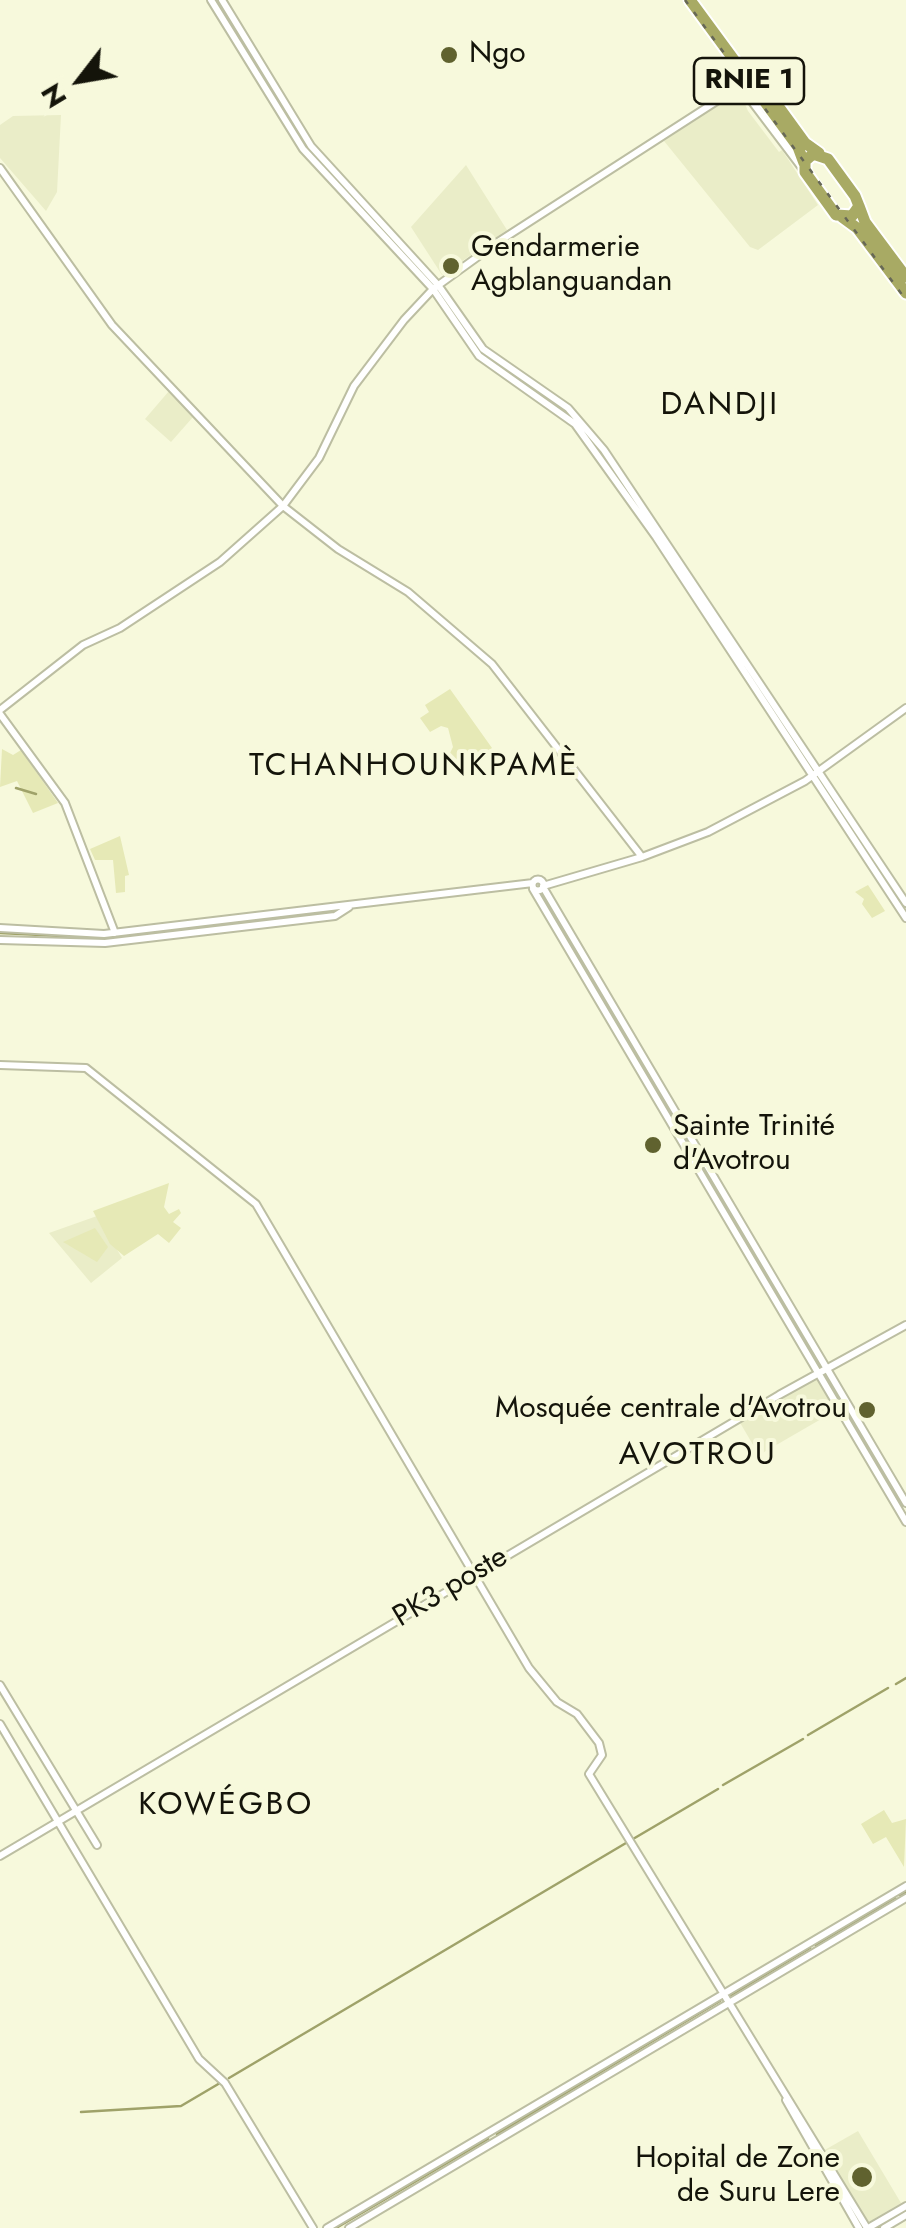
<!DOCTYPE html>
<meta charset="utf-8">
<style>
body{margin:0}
#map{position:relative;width:906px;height:2228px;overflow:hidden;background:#f7f9dc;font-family:Jost,sans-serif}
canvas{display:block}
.north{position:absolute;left:30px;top:30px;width:100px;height:100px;-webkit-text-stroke:8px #f7f9dc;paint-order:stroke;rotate:239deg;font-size:28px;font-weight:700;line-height:40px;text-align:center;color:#14140a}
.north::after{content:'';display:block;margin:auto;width:35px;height:45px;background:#14140a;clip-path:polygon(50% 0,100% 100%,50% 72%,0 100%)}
</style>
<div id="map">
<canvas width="906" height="2228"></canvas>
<div class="north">N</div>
</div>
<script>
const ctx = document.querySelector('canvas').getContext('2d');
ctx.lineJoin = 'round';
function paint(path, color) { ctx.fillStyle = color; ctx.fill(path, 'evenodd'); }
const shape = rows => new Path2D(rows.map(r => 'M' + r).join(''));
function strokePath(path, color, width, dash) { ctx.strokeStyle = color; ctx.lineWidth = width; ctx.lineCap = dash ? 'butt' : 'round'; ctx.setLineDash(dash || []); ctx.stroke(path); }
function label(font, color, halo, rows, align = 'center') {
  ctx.font = font + ' Jost,sans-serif'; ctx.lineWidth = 8; ctx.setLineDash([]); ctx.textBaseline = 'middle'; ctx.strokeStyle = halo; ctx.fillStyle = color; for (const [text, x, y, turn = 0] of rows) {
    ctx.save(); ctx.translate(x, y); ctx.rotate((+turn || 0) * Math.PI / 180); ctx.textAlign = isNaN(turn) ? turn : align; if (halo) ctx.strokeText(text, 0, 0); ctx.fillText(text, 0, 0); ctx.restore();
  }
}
const built = shape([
 [729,97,734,101,742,97,748,111,779,152,782,150,818,205,758,250,750,247,664,141],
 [61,115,57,192,46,211,0,158,0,125,13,116],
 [466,165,507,230,442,275,411,227],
 [169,391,193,417,171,442,145,419],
 [97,1216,122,1258,91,1283,49,1233],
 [815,1376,835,1411,759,1455,739,1421],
 [858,2131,901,2203,866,2224,823,2151]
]);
const green = shape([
 [450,689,492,748,460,768,448,757,453,747,448,728,441,726,430,732,420,718,429,712,425,705],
 [2,749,13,755,21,750,58,803,33,813,17,781,0,787],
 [120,836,129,875,125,876,125,892,116,893,113,860,95,860,90,849],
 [868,885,885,911,872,918,862,904,864,899,855,892],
 [169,1183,164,1207,169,1214,179,1209,181,1213,173,1222,181,1228,169,1243,158,1234,124,1256,110,1244,93,1211],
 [95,1228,108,1247,97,1262,63,1242],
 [884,1810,892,1823,906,1819,904,1867,886,1837,873,1844,861,1824]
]);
const stream = shape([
 [16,788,36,794],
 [325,913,333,912],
 [0,933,103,938,315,914],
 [896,1684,906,1678],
 [808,1735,888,1688],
 [723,1785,803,1739],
 [633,1839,718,1789],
 [900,1895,906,1892],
 [816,1945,895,1898],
 [730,1996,810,1948],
 [229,2078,626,1843],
 [81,2112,181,2106,220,2083],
 [497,2134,720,2001],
 [336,2228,488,2139],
 [876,2228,906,2210]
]);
const tertiary = shape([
 [211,0,303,149,433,289,479,356,575,424,656,537,906,918],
 [222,0,311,146,438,285,483,349,568,408,604,450,906,903],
 [0,168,112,325,283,506,338,549,408,592,492,664,642,857],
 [0,710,83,645,120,628,220,562,283,506,319,458,354,386,404,320,433,289,498,242,740,86,805,172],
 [0,714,65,803,115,933],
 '532.5 885a5.5 5.5 0 1 1 11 0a5.5 5.5 0 1 1-11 0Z',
 [543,886,642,857,708,832,805,781,906,708],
 [543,887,906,1503],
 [533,889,906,1522],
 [0,928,104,934,533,883],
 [0,940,105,943,335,916,349,907],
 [0,1065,86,1068,256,1204,529,1668,557,1702,577,1714,599,1743,602,1755,589,1774,867,2228],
 [0,1685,97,1845],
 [0,1724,199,2059,225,2083,313,2228],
 [0,1856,779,1395,906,1325],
 [786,2100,859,2228],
 [327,2228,906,1886],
 [349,2228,906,1898],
 [868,2228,906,2206],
 [884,2228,906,2215]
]);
const trunk = shape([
 [690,0,798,147,804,163],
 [765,88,805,143,819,153],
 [813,154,828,159,855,196,859,206,852,216,836,215,805,172,805,161,813,154],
 [859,206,865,222,906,277],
 [842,217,857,228,906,293]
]);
const rail = shape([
 [685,0,906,300]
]);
const markers = [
 [449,55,10,"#60622f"],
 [451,266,10,"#60622f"],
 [653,1145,10,"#60622f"],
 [867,1410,10,"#60622f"],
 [862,2177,12,"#60622f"]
];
const shields = [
 [749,81,110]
];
const shieldNames = [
 ["RNIE 1",749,81]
];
const poiNames = [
 ["Ngo",469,55],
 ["Gendarmerie",471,249],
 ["Agblanguandan",471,283],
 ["Sainte Trinité",673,1128],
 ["d'Avotrou",673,1162],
 ["Mosquée centrale d'Avotrou",847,1410,"right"],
 ["Hopital de Zone",840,2160,"right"],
 ["de Suru Lere",840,2194,"right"]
];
const streetNames = [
 ["PK3 poste",451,1588,-31]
];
const neighbourhoodNames = [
 ["DANDJI",720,406],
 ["TCHANHOUNKPAMÈ",414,767],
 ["AVOTROU",698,1456],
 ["KOWÉGBO",226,1806]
];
paint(built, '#eaedc8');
paint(green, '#e6e9b6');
strokePath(stream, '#9fa269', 2.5);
strokePath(tertiary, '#bcbea2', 10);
strokePath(trunk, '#fff', 15);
strokePath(tertiary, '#fff', 6);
strokePath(trunk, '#a8aa64', 11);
strokePath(rail, '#676857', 2.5, [5, 10]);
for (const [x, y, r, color] of markers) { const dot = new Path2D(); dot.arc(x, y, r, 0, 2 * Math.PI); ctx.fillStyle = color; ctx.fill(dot); strokePath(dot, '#f7f9dc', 4); }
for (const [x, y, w] of shields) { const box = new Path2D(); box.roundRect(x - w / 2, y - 23, w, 46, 8); ctx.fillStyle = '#f7f9dc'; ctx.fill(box); strokePath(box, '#14140a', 2.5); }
label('bold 28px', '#14140a', null, shieldNames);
label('30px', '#14140a', '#f7f9dc', poiNames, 'left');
label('30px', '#14140a', '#f7f9dc', streetNames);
ctx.letterSpacing = '2.5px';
label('32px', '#14140a', '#f7f9dc', neighbourhoodNames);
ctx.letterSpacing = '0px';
</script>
